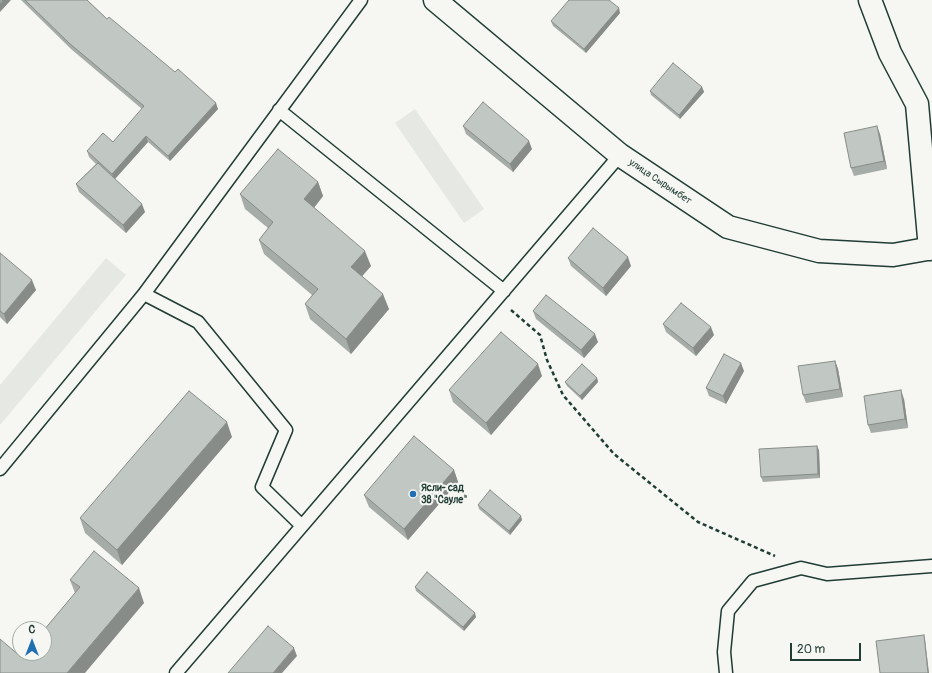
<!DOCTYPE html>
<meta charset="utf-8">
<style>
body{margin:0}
#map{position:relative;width:932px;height:673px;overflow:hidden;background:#f6f6f2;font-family:Pangolin,sans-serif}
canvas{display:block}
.north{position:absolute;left:12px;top:621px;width:40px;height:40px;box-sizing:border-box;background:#f6f6f2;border:1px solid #a0aca6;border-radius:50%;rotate:0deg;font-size:11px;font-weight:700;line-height:16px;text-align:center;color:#1f3d34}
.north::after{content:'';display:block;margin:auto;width:14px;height:18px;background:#1f6fb2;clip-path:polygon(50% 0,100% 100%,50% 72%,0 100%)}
.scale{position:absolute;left:790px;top:643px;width:71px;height:18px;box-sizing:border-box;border:2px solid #1f3d34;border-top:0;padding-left:5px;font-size:12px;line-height:14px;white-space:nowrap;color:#1f3d34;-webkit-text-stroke:3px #f6f6f2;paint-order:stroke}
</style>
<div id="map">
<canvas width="932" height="673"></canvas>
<div class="north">С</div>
<div class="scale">20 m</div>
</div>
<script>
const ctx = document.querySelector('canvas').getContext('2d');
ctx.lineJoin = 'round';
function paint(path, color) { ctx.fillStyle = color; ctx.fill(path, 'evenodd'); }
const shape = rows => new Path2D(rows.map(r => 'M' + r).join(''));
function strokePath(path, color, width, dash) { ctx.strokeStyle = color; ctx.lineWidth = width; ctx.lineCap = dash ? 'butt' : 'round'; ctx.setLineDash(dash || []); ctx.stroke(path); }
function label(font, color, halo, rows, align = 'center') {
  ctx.font = font + ' Pangolin,sans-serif'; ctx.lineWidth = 4; ctx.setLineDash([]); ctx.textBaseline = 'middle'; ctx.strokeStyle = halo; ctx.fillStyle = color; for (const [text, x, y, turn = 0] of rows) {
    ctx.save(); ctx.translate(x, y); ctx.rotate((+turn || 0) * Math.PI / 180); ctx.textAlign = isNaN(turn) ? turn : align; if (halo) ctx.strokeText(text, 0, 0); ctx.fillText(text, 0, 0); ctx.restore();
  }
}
const built = shape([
 [415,109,484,209,464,223,395,123],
 [106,258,126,275,0,425,0,385]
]);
const path = shape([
 [511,310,540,335,547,360,563,395,614,454,698,522,775,556]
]);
const lane = shape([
 [279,110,504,291],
 [144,294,361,0],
 [0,469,144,294,198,322,286,430,262,487,302,526],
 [176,673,620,155],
 [726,673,724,652,728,611,753,581,801,568,827,574,932,566]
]);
const street = shape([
 [435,0,620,155,728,227,819,251,893,255,932,248],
 [870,0,890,53,917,104,930,249]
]);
const wall = shape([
 [21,0,87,0,107,19,218,109,170,161,148,142,115,179,145,212,126,233,79,192,76,184,96,164,89,157,87,151,113,142,142,109,71,49],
 [620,13,586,53,553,26,551,21],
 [702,87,704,92,680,119,651,95,650,91],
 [463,126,532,149,513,172,466,134],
 [880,134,887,169,854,176,851,168],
 [318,182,323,196,314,208,371,266,362,276,389,309,351,354,310,319,305,304,312,295,264,254,259,240,268,228,245,209,240,194],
 [0,253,36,290,7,324,0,317],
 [568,258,631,266,606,296,571,266],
 [533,311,598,342,584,358,536,319],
 [663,324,714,335,696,356,666,332],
 [835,361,838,369,843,397,806,403,803,395],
 [744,371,726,404,709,396,706,388],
 [542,376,491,435,453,402,449,390],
 [597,378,598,382,582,400,567,386,565,382],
 [904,399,908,428,871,433,868,425],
 [232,437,122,565,85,533,80,518],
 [819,450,820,478,763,482,761,477],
 [454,470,458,482,408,540,369,507,364,495],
 [478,505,522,520,510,535,479,509],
 [70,580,144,603,21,657,75,593],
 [415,587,476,617,464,631,416,591]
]);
const shadedWall = shape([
 [3,0,11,0,0,12,0,4],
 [619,8,620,13,586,53,584,49],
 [702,87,704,92,680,119,679,115],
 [216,103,218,109,170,161,168,156],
 [877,126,880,134,887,169,884,161],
 [146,136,148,142,114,180,112,174],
 [529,141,532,149,513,172,510,164],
 [318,182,323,196,309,214,304,199],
 [142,204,145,212,126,233,123,225],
 [365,251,371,266,357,282,351,267],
 [628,257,631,266,606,296,603,288],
 [32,280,36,290,7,324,4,314],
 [383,294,389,309,351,354,346,339],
 [711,327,714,335,696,356,693,348],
 [595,334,598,342,584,358,581,350],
 [835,361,838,369,843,397,840,389],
 [741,363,744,371,726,404,723,396],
 [538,364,542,376,491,435,486,423],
 [597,378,598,382,582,400,580,396],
 [901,390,904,399,908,428,905,419],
 [227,422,232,437,122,565,117,550],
 [817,446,819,450,820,478,818,474],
 [454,470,458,482,408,540,404,529],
 [521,516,522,520,510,535,509,531],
 [139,588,144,603,85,673,67,673],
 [475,613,476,617,464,631,463,627],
 [924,635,925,639,929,673,928,673],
 [294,648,297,656,282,673,273,673]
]);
const building = shape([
 [0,0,3,0,0,4,0,0],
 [25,0,87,0,107,19,109,17,175,72,178,69,216,103,168,156,146,136,112,174,87,151,103,133,113,142,144,106,69,43,25,0],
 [569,0,609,0,619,8,584,49,551,21,569,0],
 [673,63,702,87,679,115,650,91,673,63],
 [483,102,529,141,510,164,463,126,483,102],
 [877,126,884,161,851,168,844,133,877,126],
 [278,149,318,182,304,199,365,251,351,267,383,294,346,339,305,304,318,289,259,240,273,222,240,194,278,149],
 [98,163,142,204,123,225,76,184,98,163],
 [593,228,628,257,603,288,568,258,593,228],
 [0,253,32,280,4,314,0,311,0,253],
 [546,295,595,334,581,350,533,311,546,295],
 [681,303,711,327,693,348,663,324,681,303],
 [501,332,538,364,486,423,449,390,501,332],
 [724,354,741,363,723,396,706,388,724,354],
 [835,361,840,389,803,395,798,366,835,361],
 [582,364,597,378,580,396,565,382,582,364],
 [901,390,905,419,868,425,864,396,901,390],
 [189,391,227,422,117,550,80,518,189,391],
 [414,436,454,470,404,529,364,495,414,436],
 [817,446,818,474,761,477,759,449,817,446],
 [490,490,521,516,509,531,478,505,490,490],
 [94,551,139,588,67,673,0,673,0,639,21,657,24,653,44,653,44,630,80,587,70,580,94,551],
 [427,572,475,613,463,627,415,587,427,572],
 [268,626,294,648,273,673,228,673,268,626],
 [924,635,928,673,880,673,876,641,924,635]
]);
const markers = [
 [413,494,4,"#1f6fb2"]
];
const streetNames = [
 ["улица Сырымбет",660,182,34]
];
const poiNames = [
 ["Ясли- сад",421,488],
 ["38 \"Сауле\"",421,500]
];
paint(built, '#e6e8e4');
strokePath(lane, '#1f3d34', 15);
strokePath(street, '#1f3d34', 25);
strokePath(path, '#1f3d34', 2.5, [4, 3]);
strokePath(lane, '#f6f6f2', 12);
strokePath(street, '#f6f6f2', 22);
paint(wall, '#a6aca8');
paint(shadedWall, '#878c88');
paint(building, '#c1c8c3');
strokePath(building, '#878c88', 1);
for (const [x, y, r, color] of markers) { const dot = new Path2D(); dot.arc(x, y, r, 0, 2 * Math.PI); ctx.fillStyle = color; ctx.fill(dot); strokePath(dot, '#f6f6f2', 1.5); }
label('10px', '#1f3d34', '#f6f6f2', streetNames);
label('bold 10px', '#1f3d34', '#f6f6f2', poiNames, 'left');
</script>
